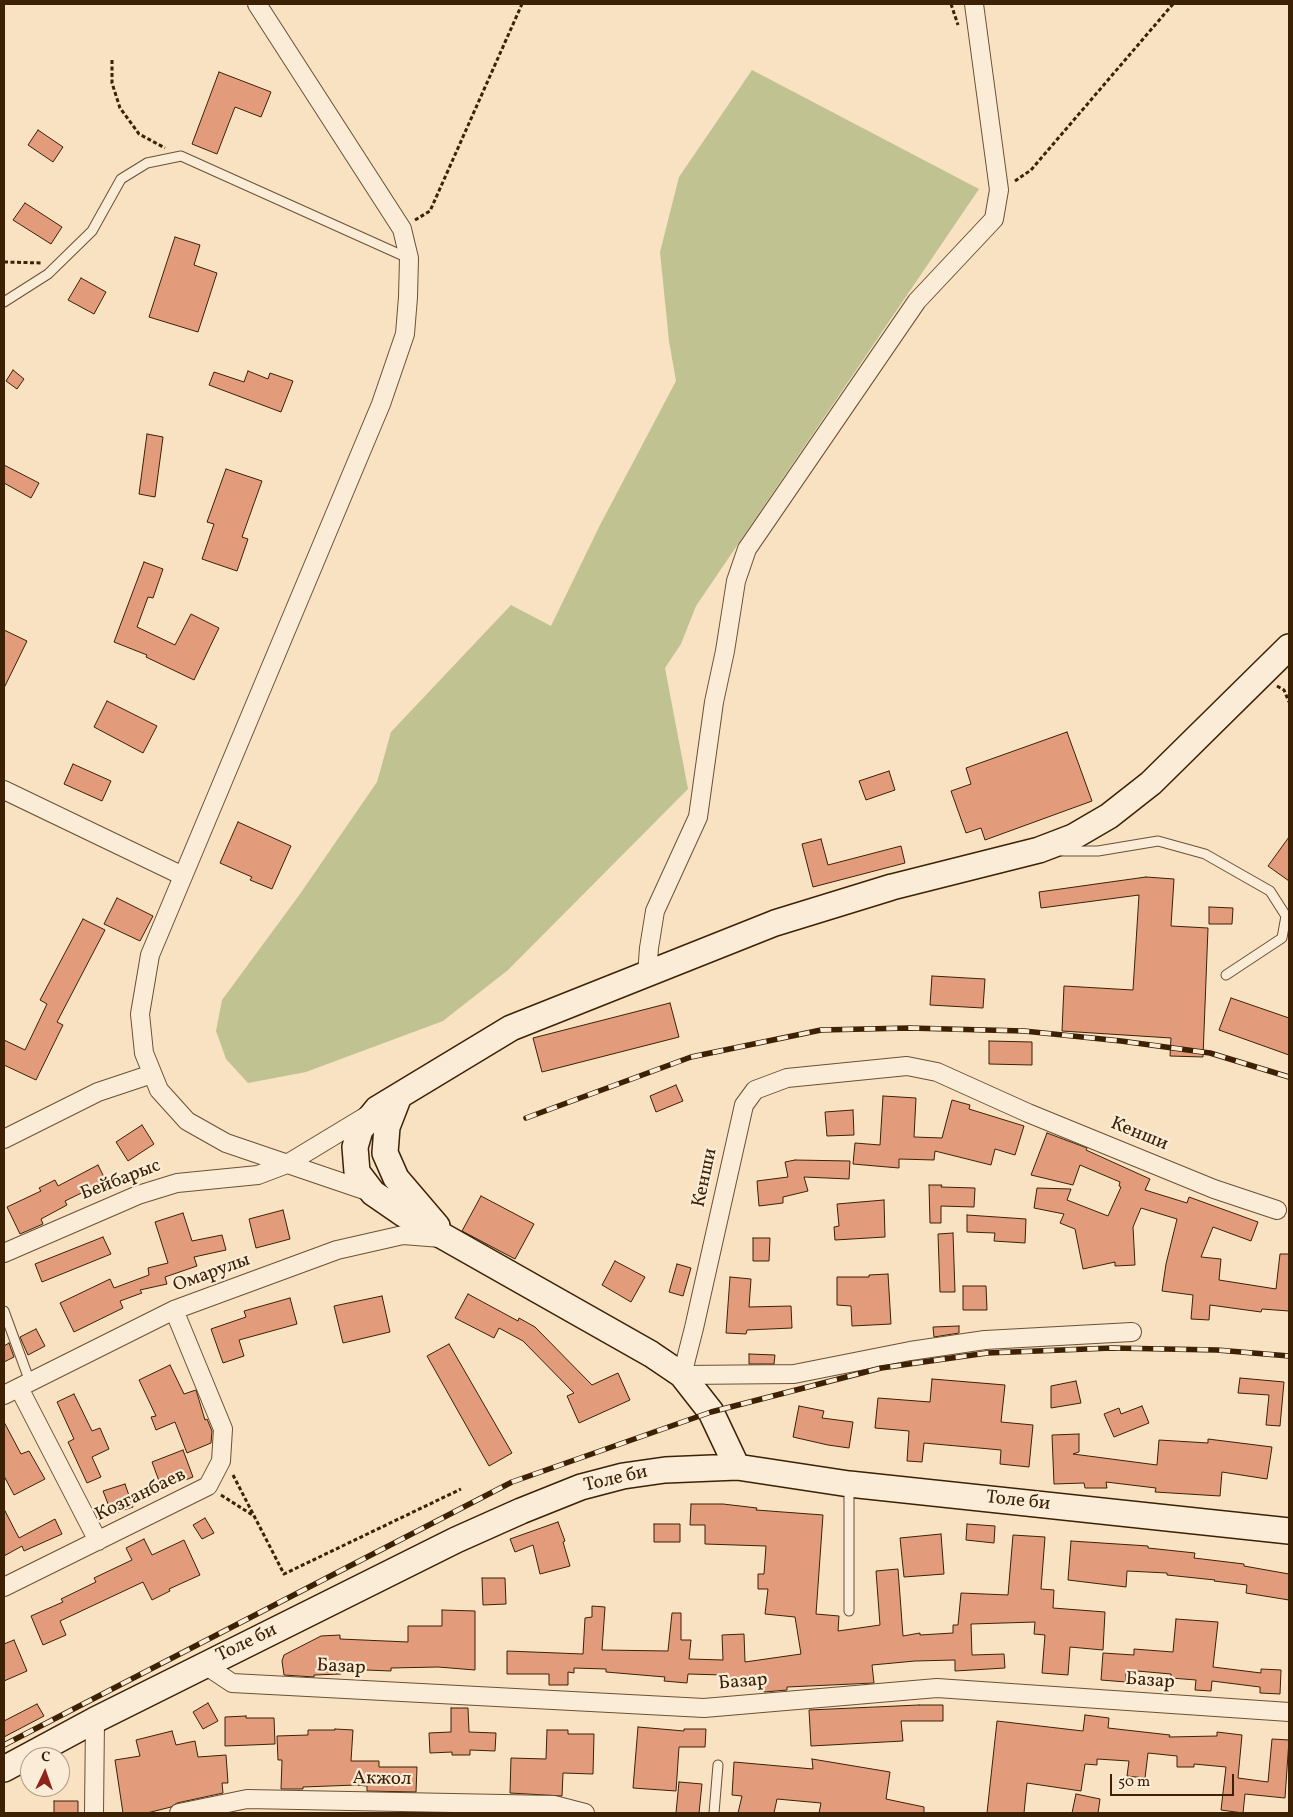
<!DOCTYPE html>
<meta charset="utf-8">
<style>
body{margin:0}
#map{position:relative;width:1293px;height:1817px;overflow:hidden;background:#f8e2c2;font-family:Vollkorn,serif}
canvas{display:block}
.frame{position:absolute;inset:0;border:5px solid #3c2105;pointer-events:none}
.north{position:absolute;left:20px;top:1747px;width:50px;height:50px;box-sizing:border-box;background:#faecd7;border:1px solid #ae9b83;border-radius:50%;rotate:3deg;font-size:14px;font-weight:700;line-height:20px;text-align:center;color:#3c2105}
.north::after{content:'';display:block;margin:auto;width:18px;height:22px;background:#8f2418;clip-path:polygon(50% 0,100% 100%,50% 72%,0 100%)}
.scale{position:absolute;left:1110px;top:1774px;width:124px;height:22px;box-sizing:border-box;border:2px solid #3c2105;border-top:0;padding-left:6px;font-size:15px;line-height:18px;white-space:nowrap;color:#3c2105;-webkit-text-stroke:4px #faecd7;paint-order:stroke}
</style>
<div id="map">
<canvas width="1293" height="1817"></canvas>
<div class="frame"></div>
<div class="north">С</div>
<div class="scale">50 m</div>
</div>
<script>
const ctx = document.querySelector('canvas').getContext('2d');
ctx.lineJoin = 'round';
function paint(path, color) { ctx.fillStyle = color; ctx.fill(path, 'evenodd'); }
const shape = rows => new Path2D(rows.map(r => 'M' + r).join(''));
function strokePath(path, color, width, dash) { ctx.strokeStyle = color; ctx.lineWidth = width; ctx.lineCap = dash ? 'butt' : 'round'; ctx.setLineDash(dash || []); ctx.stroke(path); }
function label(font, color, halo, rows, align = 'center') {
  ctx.font = font + ' Vollkorn,serif'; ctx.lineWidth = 4.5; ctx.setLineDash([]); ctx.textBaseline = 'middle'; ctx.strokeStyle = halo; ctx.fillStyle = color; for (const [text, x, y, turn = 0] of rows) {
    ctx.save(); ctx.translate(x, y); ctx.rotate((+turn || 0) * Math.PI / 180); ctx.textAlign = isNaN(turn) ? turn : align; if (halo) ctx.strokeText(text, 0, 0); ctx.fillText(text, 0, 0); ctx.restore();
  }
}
const green = shape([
 [752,70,979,189,696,606,681,644,665,668,688,789,508,970,443,1021,306,1072,248,1083,226,1059,216,1031,222,1000,300,894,377,782,391,732,511,605,551,626,600,525,676,381,669,341,660,252,679,177]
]);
const building = shape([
 [219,72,271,92,261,117,235,107,217,154,192,144,219,72],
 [38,130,63,147,53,162,28,145,38,130],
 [25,203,62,227,51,244,13,220,25,203],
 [175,237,200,245,194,265,217,273,198,332,149,317,175,237],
 [81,278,106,292,94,314,68,300,81,278],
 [13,370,24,379,17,389,6,381,13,370],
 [248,371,268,379,270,373,293,381,281,412,209,385,214,372,244,382,248,371],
 [147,434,163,437,155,497,139,494,147,434],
 [4,465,39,483,31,498,4,483,4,465],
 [226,469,262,481,242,537,248,539,237,571,202,559,214,524,207,522,226,469],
 [144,562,163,569,153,598,148,597,137,627,175,645,191,614,219,628,194,680,146,657,147,655,114,642,144,562],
 [4,630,27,641,4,688,4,630],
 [107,701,157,726,143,753,94,727,107,701],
 [1067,732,1092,801,985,840,981,828,966,833,951,791,971,784,966,768,1067,732],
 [73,764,111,781,102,801,64,784,73,764],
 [889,771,895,790,866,800,859,781,889,771],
 [238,822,291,846,272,889,250,880,252,877,220,863,238,822],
 [1289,837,1289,881,1268,866,1289,837],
 [821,839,828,865,901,846,905,863,813,887,802,844,821,839],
 [1146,877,1174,879,1171,926,1208,928,1203,1057,1170,1056,1171,1038,1062,1031,1064,986,1133,990,1139,895,1041,908,1039,892,1146,877],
 [117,898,153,916,140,941,104,924,117,898],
 [1209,907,1233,908,1232,924,1209,924,1209,907],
 [83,919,105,930,57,1022,63,1025,36,1080,4,1065,4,1040,25,1050,47,1004,40,1000,83,919],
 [932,976,985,979,983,1008,930,1005,932,976],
 [1231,998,1289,1018,1289,1055,1219,1030,1231,998],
 [670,1003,679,1037,542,1072,533,1038,670,1003],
 [989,1041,1032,1042,1032,1065,989,1064,989,1041],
 [676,1085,683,1101,656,1112,650,1096,676,1085],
 [883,1096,916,1098,914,1137,942,1138,952,1100,970,1105,969,1109,1024,1126,1015,1155,995,1149,991,1165,935,1151,934,1160,899,1159,899,1168,853,1164,855,1143,880,1145,883,1096],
 [853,1110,854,1135,827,1136,825,1112,853,1110],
 [142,1125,154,1144,128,1161,116,1142,142,1125],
 [1047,1133,1087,1148,1086,1150,1150,1179,1145,1190,1187,1203,1189,1197,1258,1222,1251,1241,1213,1227,1201,1257,1221,1259,1219,1280,1276,1289,1280,1254,1289,1254,1289,1311,1262,1309,1261,1312,1210,1305,1209,1320,1191,1319,1193,1295,1162,1291,1166,1264,1177,1219,1141,1208,1133,1227,1135,1265,1115,1266,1115,1262,1083,1269,1075,1229,1060,1223,1064,1214,1034,1208,1037,1188,1071,1189,1067,1200,1108,1216,1121,1187,1119,1186,1120,1182,1080,1165,1073,1185,1031,1175,1047,1133],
 [795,1160,850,1161,849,1179,804,1177,808,1191,783,1197,783,1203,759,1206,757,1181,788,1177,785,1162,795,1160],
 [98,1165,106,1181,65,1201,67,1205,41,1219,43,1224,20,1234,7,1207,41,1191,39,1188,55,1180,58,1186,98,1165],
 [929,1185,942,1185,941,1187,975,1188,974,1207,941,1206,941,1223,930,1223,929,1185],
 [481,1196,534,1224,515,1259,462,1231,481,1196],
 [884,1200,885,1237,835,1240,834,1227,839,1226,837,1204,884,1200],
 [283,1210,290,1239,256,1248,249,1219,283,1210],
 [183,1213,192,1241,222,1235,226,1250,194,1257,197,1266,165,1277,167,1284,140,1290,142,1293,120,1301,123,1308,74,1332,60,1303,110,1279,114,1288,149,1275,148,1268,168,1263,155,1222,183,1213],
 [967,1215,1026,1219,1025,1243,994,1241,995,1233,967,1232,967,1215],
 [953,1233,955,1292,940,1292,938,1234,953,1233],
 [103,1237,111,1254,42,1282,35,1264,103,1237],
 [753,1238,770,1238,769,1261,753,1261,753,1238],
 [615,1261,645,1277,631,1302,602,1285,615,1261],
 [677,1264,691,1268,683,1296,669,1292,677,1264],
 [888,1274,891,1324,852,1326,851,1306,837,1305,837,1277,869,1277,869,1275,888,1274],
 [730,1277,751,1279,749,1307,791,1306,792,1328,747,1330,746,1334,726,1333,730,1277],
 [963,1286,986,1286,987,1310,963,1310,963,1286],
 [468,1294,518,1321,519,1318,535,1327,592,1385,618,1373,630,1400,579,1423,567,1396,574,1393,523,1341,499,1328,494,1338,455,1318,468,1294],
 [382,1296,390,1332,343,1343,334,1306,382,1296],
 [290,1298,297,1324,239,1340,244,1356,223,1363,211,1329,246,1317,244,1311,290,1298],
 [959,1326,959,1333,934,1337,933,1327,959,1326],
 [36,1329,45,1346,28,1355,20,1337,36,1329],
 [9,1343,14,1357,4,1362,4,1346,9,1343],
 [449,1344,512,1453,489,1466,427,1356,449,1344],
 [749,1354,775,1355,774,1364,749,1364,749,1354],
 [170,1365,184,1394,196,1390,205,1420,207,1419,212,1431,211,1443,187,1453,175,1422,156,1430,151,1417,156,1416,139,1380,170,1365],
 [1240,1378,1284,1382,1280,1426,1266,1425,1269,1395,1238,1393,1240,1378],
 [932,1379,1005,1385,1001,1422,1033,1425,1029,1467,1000,1464,1001,1450,924,1443,922,1462,907,1461,909,1431,875,1428,878,1398,930,1402,932,1379],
 [1076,1381,1081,1403,1051,1408,1051,1386,1076,1381],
 [74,1394,92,1431,100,1428,109,1449,92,1457,101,1477,87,1483,68,1442,74,1439,57,1402,74,1394],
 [799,1406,824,1411,822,1418,853,1422,849,1448,828,1445,793,1437,799,1406],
 [1142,1406,1149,1423,1114,1437,1104,1414,1119,1408,1121,1414,1142,1406],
 [4,1422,21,1454,29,1451,45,1479,14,1495,4,1476,4,1422],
 [1079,1434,1079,1452,1073,1454,1157,1465,1159,1440,1208,1443,1208,1439,1272,1447,1267,1479,1222,1472,1220,1496,1155,1492,1156,1488,1106,1482,1107,1488,1085,1488,1084,1483,1054,1484,1052,1435,1079,1434],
 [183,1450,193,1477,162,1489,152,1462,183,1450],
 [125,1484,133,1507,112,1514,103,1491,125,1484],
 [691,1504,723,1504,757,1508,756,1510,823,1515,816,1614,839,1616,838,1631,880,1625,876,1571,898,1569,903,1636,920,1633,920,1635,953,1633,953,1625,958,1625,961,1593,1008,1595,1013,1535,1045,1537,1041,1589,1054,1590,1053,1608,1105,1612,1103,1650,1070,1647,1068,1675,1042,1673,1045,1635,1034,1634,1035,1622,971,1624,972,1655,1004,1654,1005,1668,955,1671,955,1660,915,1661,872,1665,874,1683,787,1687,787,1690,764,1692,763,1686,724,1687,723,1675,688,1674,687,1683,664,1681,665,1677,606,1672,606,1669,574,1668,574,1673,568,1672,568,1685,549,1685,549,1674,507,1674,507,1651,583,1654,585,1618,592,1617,592,1606,605,1607,602,1650,668,1651,672,1613,681,1613,681,1640,691,1640,689,1659,723,1660,722,1635,744,1634,745,1662,801,1654,795,1617,765,1614,768,1589,758,1589,758,1574,764,1574,766,1546,705,1544,705,1525,690,1525,691,1504],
 [4,1509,19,1538,55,1519,62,1534,24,1551,22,1546,4,1556,4,1509],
 [205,1518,214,1533,202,1539,193,1525,205,1518],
 [558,1522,565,1541,563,1542,570,1566,540,1574,533,1545,515,1552,510,1539,558,1522],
 [654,1524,680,1524,680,1542,654,1542,654,1524],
 [967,1524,995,1526,994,1543,966,1540,967,1524],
 [941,1534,944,1574,904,1577,900,1538,941,1534],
 [144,1539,152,1555,184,1540,200,1575,169,1589,170,1591,152,1600,143,1582,60,1621,66,1635,43,1645,31,1616,63,1602,61,1599,96,1582,94,1578,132,1560,126,1548,144,1539],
 [1071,1541,1148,1546,1148,1548,1195,1553,1194,1558,1244,1564,1244,1566,1289,1574,1289,1600,1246,1593,1247,1585,1214,1581,1215,1580,1167,1575,1167,1573,1127,1571,1126,1587,1068,1580,1071,1541],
 [482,1578,505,1578,506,1604,483,1605,482,1578],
 [442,1610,475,1611,475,1670,438,1667,391,1668,391,1671,341,1669,341,1674,314,1675,314,1677,284,1675,282,1661,284,1655,321,1636,340,1635,340,1639,408,1642,408,1626,442,1626,442,1610],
 [1176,1619,1218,1622,1213,1667,1261,1673,1261,1669,1281,1670,1280,1694,1260,1693,1260,1687,1212,1681,1211,1691,1195,1690,1196,1680,1171,1678,1171,1674,1126,1670,1126,1682,1101,1680,1103,1653,1134,1655,1134,1649,1173,1652,1176,1619],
 [14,1640,27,1671,4,1681,4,1644,14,1640],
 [208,1703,218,1721,203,1729,193,1712,208,1703],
 [37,1704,44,1716,4,1737,4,1721,37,1704],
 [919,1705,943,1705,943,1721,901,1721,903,1741,811,1746,809,1710,919,1705],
 [451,1708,468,1708,469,1732,496,1733,495,1751,470,1750,470,1755,452,1755,452,1752,430,1753,429,1733,451,1732,451,1708],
 [1085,1715,1109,1718,1108,1728,1170,1735,1169,1737,1217,1736,1217,1732,1242,1735,1238,1778,1268,1782,1272,1739,1289,1740,1285,1798,1245,1794,1243,1813,1221,1810,1226,1767,1194,1764,1194,1767,1177,1767,1177,1756,1148,1753,1145,1778,1127,1776,1129,1761,1097,1759,1097,1765,1085,1764,1081,1791,1027,1783,1024,1813,987,1813,997,1721,1083,1731,1085,1715],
 [246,1716,246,1718,274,1718,275,1744,225,1746,225,1717,246,1716],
 [638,1727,684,1731,684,1729,706,1729,705,1747,679,1747,676,1791,633,1788,638,1727],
 [335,1729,353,1730,351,1761,379,1761,379,1767,417,1767,416,1792,367,1791,367,1786,356,1785,303,1787,303,1789,281,1789,282,1760,278,1760,277,1736,308,1735,308,1730,335,1730,335,1729],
 [547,1730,568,1730,568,1734,594,1734,593,1774,563,1773,562,1796,510,1793,511,1758,546,1759,547,1730],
 [172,1731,176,1745,195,1741,198,1757,226,1755,228,1783,222,1783,223,1793,177,1803,171,1807,147,1813,123,1813,115,1760,140,1756,136,1740,172,1731],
 [812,1759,890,1772,886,1799,924,1807,924,1813,819,1813,821,1803,777,1799,774,1813,738,1813,742,1796,732,1795,734,1762,813,1769,812,1759],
 [679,1782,702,1784,699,1813,676,1813,679,1782],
 [1076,1794,1100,1799,1098,1813,1072,1813,1076,1794],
 [54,1801,78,1801,78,1813,54,1813,54,1801]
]);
const path = shape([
 [951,4,958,25],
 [112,60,112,83,120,108,139,134,165,148],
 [1015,181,1031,170,1173,4],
 [415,220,430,211,522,4],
 [4,262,43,263],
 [1277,686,1284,690,1289,702],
 [233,1475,284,1574,461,1489],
 [221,1495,254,1516]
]);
const service = shape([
 [4,302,48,274,92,231,121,179,147,163,181,156,408,258],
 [1062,851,1098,851,1158,841,1205,854,1270,891,1286,916,1282,938,1226,975],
 [4,1311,30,1382],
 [849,1611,849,1486],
 [714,1813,718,1765]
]);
const minor = shape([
 [257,4,402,229,409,258,408,297,405,334,381,404,150,955,140,1014,144,1053,159,1090,187,1121,226,1143,373,1193],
 [4,790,183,876],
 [647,974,649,948,655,911,698,817,714,702,725,651,736,581,747,549,917,301,994,219,999,190,974,4],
 [4,1139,98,1092,152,1074],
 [4,1253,138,1195,177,1183,258,1175,287,1164,368,1115],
 [1132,1332,985,1340,910,1351,794,1374,682,1375,694,1328,744,1105,755,1090,787,1078,907,1066,937,1072,1028,1113,1214,1189,1277,1210],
 [19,1388,98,1541],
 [4,1395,174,1310,337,1250,403,1235,441,1238],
 [4,1587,208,1486,221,1461,223,1429,174,1310],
 [205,1665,232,1683,704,1708,937,1688,1289,1712],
 [94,1813,95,1720],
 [179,1813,247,1799,554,1805,585,1813]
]);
const secondary = shape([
 [399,1096,387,1127,385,1153,396,1178,437,1226],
 [737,1467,711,1412,682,1375,651,1354,402,1213,373,1193,357,1172,355,1147,360,1130,377,1109,511,1028,775,923,892,887,1039,850,1073,837,1109,816,1151,783,1289,647],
 [4,1769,95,1720,456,1540,521,1511,581,1487,623,1476,665,1470,737,1467,849,1484,1289,1531]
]);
const rail = shape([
 [526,1118,691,1057,821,1030,909,1028,1024,1031,1121,1041,1210,1053,1289,1077],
 [4,1745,512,1482,711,1412,881,1368,987,1353,1112,1348,1217,1350,1289,1356]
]);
const streetNames = [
 ["Кенши",1139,1135,22],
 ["Кенши",706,1178,-78],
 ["Бейбарыс",121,1181,-21],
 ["Омарулы",212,1274,-20],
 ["Толе би",616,1480,-13],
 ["Козганбаев",141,1496,-26],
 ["Толе би",1018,1502,6],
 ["Толе би",247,1644,-26],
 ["Базар",341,1668,3],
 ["Базар",1150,1682,4],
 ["Базар",743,1683,-5],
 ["Акжол",382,1780,1]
];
paint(green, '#c0c291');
paint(building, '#e39c7b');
strokePath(building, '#3c2105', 1);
strokePath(service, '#6b5134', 11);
strokePath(minor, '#6b5134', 20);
strokePath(secondary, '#3c2105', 28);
strokePath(path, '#3c2105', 3, [4, 2.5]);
strokePath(service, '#faecd7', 9);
strokePath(minor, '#faecd7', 18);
strokePath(secondary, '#faecd7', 25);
strokePath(rail, '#3c2105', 5.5);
strokePath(rail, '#faecd7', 4, [11]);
label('19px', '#3c2105', '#faecd7', streetNames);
</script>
